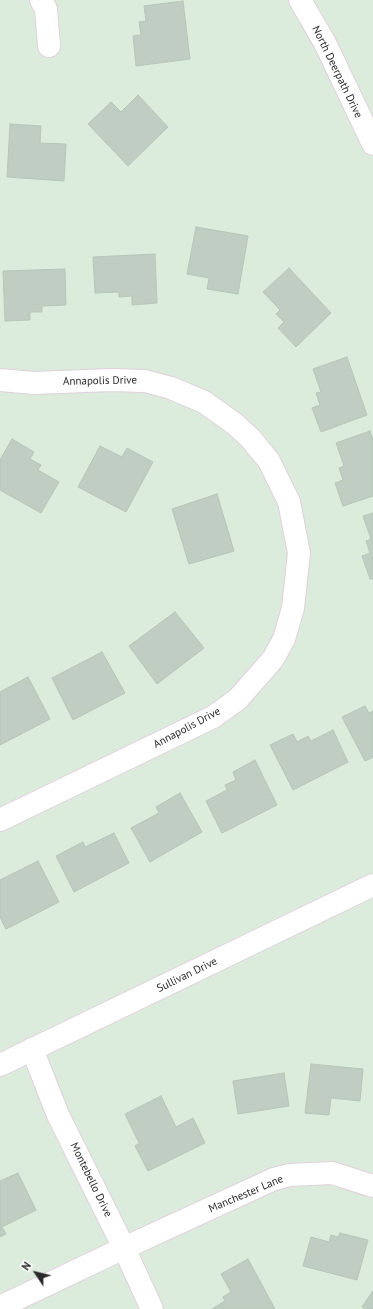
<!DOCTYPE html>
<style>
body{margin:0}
#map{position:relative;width:373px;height:1309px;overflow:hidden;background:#dbebdc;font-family:"PT Sans",sans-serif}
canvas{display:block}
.north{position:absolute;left:16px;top:1253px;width:40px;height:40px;-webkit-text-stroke:3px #fff;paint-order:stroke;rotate:305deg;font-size:11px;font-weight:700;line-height:16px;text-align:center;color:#292929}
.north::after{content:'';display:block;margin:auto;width:14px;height:18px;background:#292929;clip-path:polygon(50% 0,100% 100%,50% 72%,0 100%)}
</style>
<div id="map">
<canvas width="373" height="1309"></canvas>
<div class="north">N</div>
</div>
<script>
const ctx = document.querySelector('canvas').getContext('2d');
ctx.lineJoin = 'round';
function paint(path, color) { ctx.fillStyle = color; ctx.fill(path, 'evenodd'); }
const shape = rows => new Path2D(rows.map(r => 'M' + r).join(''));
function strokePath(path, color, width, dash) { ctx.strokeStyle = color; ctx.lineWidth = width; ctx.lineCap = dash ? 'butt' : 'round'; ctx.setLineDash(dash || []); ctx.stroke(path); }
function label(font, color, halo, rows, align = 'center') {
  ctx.font = font + ' "PT Sans",sans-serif'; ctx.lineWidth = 3.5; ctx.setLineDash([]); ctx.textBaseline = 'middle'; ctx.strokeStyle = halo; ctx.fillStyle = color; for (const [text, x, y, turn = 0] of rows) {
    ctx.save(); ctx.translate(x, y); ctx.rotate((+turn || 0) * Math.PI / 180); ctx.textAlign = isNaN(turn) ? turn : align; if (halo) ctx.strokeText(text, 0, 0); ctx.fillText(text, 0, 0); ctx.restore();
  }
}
const building = shape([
 [183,1,190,59,136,66,133,36,141,35,139,22,146,21,144,6,183,1],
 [138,95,168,127,128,166,88,124,111,102,121,112,138,95],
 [10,124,41,126,40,143,66,144,64,181,7,177,10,124],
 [196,227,248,236,238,294,207,289,209,278,187,274,196,227],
 [155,254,157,303,132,305,132,296,119,297,119,292,95,293,93,257,155,254],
 [289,268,331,313,296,347,278,328,284,322,276,314,280,310,263,292,289,268],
 [65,269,66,305,42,306,42,312,30,312,30,320,5,321,3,271,65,269],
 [347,357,367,415,321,432,312,408,320,405,316,393,321,392,313,369,347,357],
 [370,431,373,440,373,496,343,506,335,483,343,480,339,468,344,466,336,443,370,431],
 [12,439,34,452,30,459,41,465,38,470,59,482,41,513,0,490,0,460,12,439],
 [100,446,122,457,127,448,153,462,126,512,78,487,100,446],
 [217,494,234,551,189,564,172,509,217,494],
 [373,513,373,579,370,579,362,556,370,553,366,541,371,539,363,516,373,513],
 [175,612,204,648,157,684,129,646,175,612],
 [102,652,125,693,73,720,52,678,102,652],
 [28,677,50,719,0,745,0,692,28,677],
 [365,706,369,713,373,711,373,757,365,761,342,717,365,706],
 [333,730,348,762,293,790,270,745,293,734,297,742,308,736,311,741,333,730],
 [255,760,277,805,222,833,206,801,227,790,225,785,236,780,233,772,255,760],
 [180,793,202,832,150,862,131,828,159,813,156,807,180,793],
 [114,833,129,863,74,892,56,856,83,842,85,847,114,833],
 [38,861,59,902,6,929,0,917,0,880,38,861],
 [311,1064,363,1069,360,1101,331,1098,329,1115,305,1113,311,1064],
 [284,1073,289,1106,238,1114,233,1081,284,1073],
 [161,1096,176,1127,193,1118,205,1143,148,1171,135,1146,139,1143,125,1114,161,1096],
 [18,1173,36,1210,2,1227,6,1234,0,1237,0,1181,18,1173],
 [340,1233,368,1240,357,1280,303,1266,311,1237,329,1242,331,1235,338,1237,340,1233],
 [248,1259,275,1309,212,1309,225,1301,223,1297,231,1292,221,1274,248,1259],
 [373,1291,373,1309,366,1309,362,1307,373,1291]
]);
const minor = shape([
 [41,0,46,9,49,46],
 [0,380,34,383,111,380,145,381,171,388,204,402,235,424,251,439,269,461,289,502,299,553,293,608,284,639,273,659,238,699,213,717,0,820],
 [32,1049,58,1115,124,1248,152,1309],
 [0,1307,124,1248,274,1179,290,1175,332,1173,373,1186]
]);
const tertiary = shape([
 [300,0,325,43,373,144],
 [0,1065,373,885]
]);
const streetNames = [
 ["North Deerpath Drive",337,72,64],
 ["Annapolis Drive",100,381,-1],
 ["Annapolis Drive",187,728,-28],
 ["Sullivan Drive",187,975,-26],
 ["Montebello Drive",91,1180,64],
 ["Manchester Lane",246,1194,-23]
];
paint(building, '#c0cdc2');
strokePath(building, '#b5c6b7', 1);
strokePath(minor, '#e1d0dc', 24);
strokePath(tertiary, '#e1d0dc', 24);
strokePath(minor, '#fff', 22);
strokePath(tertiary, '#fff', 22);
label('11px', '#292929', '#fff', streetNames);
</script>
